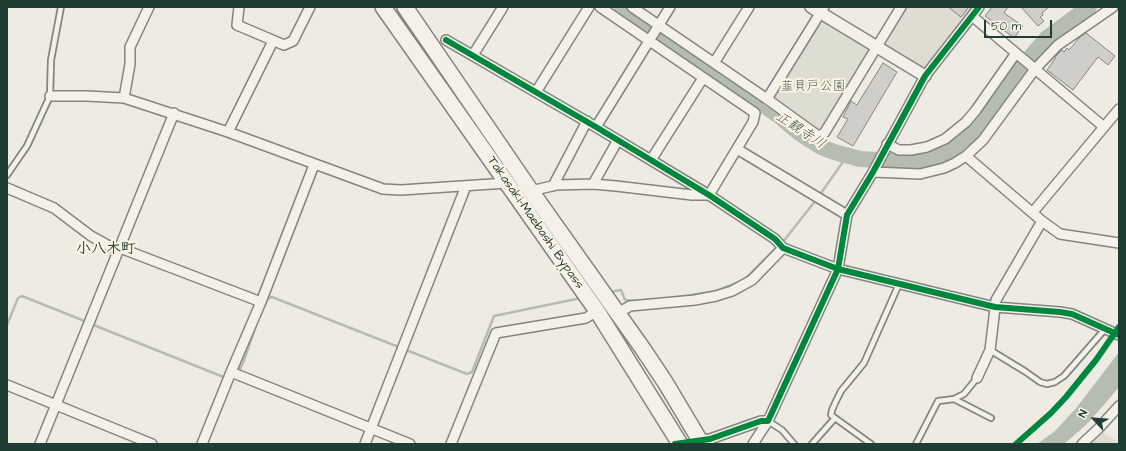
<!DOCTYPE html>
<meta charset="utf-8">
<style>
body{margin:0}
#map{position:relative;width:1126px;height:451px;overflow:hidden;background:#eeebe3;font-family:"Architects Daughter",sans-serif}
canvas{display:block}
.frame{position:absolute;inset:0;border:8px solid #1f3d34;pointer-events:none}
.north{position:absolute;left:1074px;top:399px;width:40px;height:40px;-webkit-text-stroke:3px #fcf5e5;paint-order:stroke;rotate:296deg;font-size:11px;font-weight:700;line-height:16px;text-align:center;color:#1f3d34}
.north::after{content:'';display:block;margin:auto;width:14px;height:18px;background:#1f3d34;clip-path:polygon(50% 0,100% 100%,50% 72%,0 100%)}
.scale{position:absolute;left:984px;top:20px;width:68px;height:18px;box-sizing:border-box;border:2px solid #1f3d34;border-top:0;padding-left:5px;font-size:12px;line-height:14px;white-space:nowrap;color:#1f3d34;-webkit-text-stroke:3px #fcf5e5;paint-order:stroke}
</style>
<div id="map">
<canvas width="1126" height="451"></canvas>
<div class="frame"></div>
<div class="north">N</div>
<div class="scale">50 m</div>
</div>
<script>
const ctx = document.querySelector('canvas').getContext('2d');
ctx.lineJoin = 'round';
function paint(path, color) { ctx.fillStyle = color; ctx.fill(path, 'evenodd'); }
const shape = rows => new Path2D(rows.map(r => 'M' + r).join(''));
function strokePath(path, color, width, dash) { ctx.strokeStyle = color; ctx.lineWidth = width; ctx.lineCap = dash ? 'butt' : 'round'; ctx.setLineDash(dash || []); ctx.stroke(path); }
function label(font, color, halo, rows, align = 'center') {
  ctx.font = font + ' "Architects Daughter","Klee One",sans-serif'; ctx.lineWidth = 4; ctx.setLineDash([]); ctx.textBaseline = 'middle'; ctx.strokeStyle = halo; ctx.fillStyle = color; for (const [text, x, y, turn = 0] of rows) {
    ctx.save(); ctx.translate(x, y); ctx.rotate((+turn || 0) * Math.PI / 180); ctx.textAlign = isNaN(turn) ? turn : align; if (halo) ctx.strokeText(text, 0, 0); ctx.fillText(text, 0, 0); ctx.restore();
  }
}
const built = shape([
 [906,7,973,7,928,66,920,66,886,47,885,41],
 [1100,431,1117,441,1114,444,1087,444]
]);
const green = shape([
 [823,22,867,48,868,53,823,128,816,129,775,101,774,95,818,23]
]);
const water = shape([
 [1119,352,1119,387,1103,406,1086,425,1064,444,1037,444,1055,431,1077,407]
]);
const stream = shape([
 [819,196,847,156],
 [782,243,816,200],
 [610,292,621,290,625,300,636,301,655,299],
 [679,297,716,291,744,280,778,246],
 [265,302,266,299,272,297,467,374,472,372,494,316,581,298],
 [91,324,226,378],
 [7,325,18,298,22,296,87,322],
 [238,372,243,363,259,317]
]);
const river = shape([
 [622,7,779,116,799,133,821,147,834,152,860,159,897,161,924,160,939,156,961,144,976,130,1018,71,1047,38,1089,7]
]);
const building = shape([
 [948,7,969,7,961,17,948,7],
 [992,7,1008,7,1004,13,1023,26,1014,38,985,16,992,7],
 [1021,7,1049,7,1042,13,1043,15,1040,17,1044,21,1038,26,1021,7],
 [1086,33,1115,56,1108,65,1098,57,1073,90,1047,70,1056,57,1055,57,1062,50,1064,52,1067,48,1069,50,1080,37,1086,33],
 [883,63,897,72,853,146,837,137,848,119,843,117,851,101,857,105,883,63]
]);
const service = shape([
 [7,175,27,146,50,96,51,60,61,7],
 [990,350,1026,372,1040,382,1047,384,1055,382,1064,376,1105,329],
 [954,399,991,418],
 [835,418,871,444],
 [768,421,782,430,794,444],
 [812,444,835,418,831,415,832,410,836,401,841,391,864,363,899,284],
 [916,444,938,401,954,399,964,394,977,378]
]);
const minor = shape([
 [239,7,237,25,284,45,293,41,310,7],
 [632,7,767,99,817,135,822,135,825,132,901,7],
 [972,16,1104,127],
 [446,40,596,127,709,195,775,239,783,248,838,269,995,307,1060,312,1072,314,1119,335],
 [473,55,503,7],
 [714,63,749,7],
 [536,92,589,7],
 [50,96,87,96,124,98,228,132,383,189,401,190,507,183],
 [124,98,130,64,130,47,149,7],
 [767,99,824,7],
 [596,127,670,7],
 [228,132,273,41],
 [887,144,899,150,911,150,927,147,945,139,966,122,976,110,1016,53],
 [737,149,847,215],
 [966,156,1042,221,1060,234,1119,243],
 [651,160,703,78],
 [873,172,920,174,944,168,955,163,966,156,983,140,1035,69,1058,45,1113,7],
 [593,184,618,140],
 [553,186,587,121],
 [7,188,54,208,91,236,111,247,120,248,261,302],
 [531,191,556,185,593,184,616,186,692,195,709,195,753,122,755,113,600,7],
 [1033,212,1119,109],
 [618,313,630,306,695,300,716,296,732,291,752,280,783,248],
 [231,372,410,444],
 [977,378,990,350,996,300,1042,221],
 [7,385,152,444],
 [700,440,710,439,761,421,768,421,838,269,847,215,873,172,925,76,979,7],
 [40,444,174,113],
 [202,444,231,372,261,302,314,165],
 [365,444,466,186],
 [451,444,496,333,586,318,597,311],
 [753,444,768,421],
 [1082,444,1099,428,1119,406]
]);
const tertiary = shape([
 [811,7,925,76]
]);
const trunk = shape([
 [383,7,597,311,680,444],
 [405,7,531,191,643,349,665,382,702,444]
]);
const cycleway = shape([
 [446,40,596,127,709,195,775,239,783,248,838,269,995,307,1060,312,1072,314,1119,335],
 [675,444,710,439,761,421,768,421,838,269,847,215,873,172,925,76,979,7],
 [1016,444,1051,413,1066,397,1096,360,1119,327]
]);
const parkNames = [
 ["韮貝戸公園",813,87]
];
const streetNames = [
 ["Takasaki-Maebashi Bypass",535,223,55]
];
const waterNames = [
 ["正観寺川",800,131,33]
];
const quarterNames = [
 ["小八木町",106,250]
];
paint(built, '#dfddd2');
paint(green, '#deddd1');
paint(water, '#b7bcb1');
strokePath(stream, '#b7bcb1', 2.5);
strokePath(river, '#b7bcb1', 16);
paint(building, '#cfcec9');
strokePath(building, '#828681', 1);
strokePath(service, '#828681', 8);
strokePath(minor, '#828681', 12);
strokePath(tertiary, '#828681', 14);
strokePath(trunk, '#828681', 18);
strokePath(service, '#f4f1eb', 4.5);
strokePath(minor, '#f4f1eb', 9);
strokePath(tertiary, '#f4f1eb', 11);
strokePath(trunk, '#f4f1eb', 15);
strokePath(cycleway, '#00873e', 6);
label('13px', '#425b50', '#fcf5e5', parkNames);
label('13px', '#1f3d34', '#fcf5e5', streetNames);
label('italic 14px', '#465d53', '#fcf5e5', waterNames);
label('bold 15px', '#1f3d34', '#fcf5e5', quarterNames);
</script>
